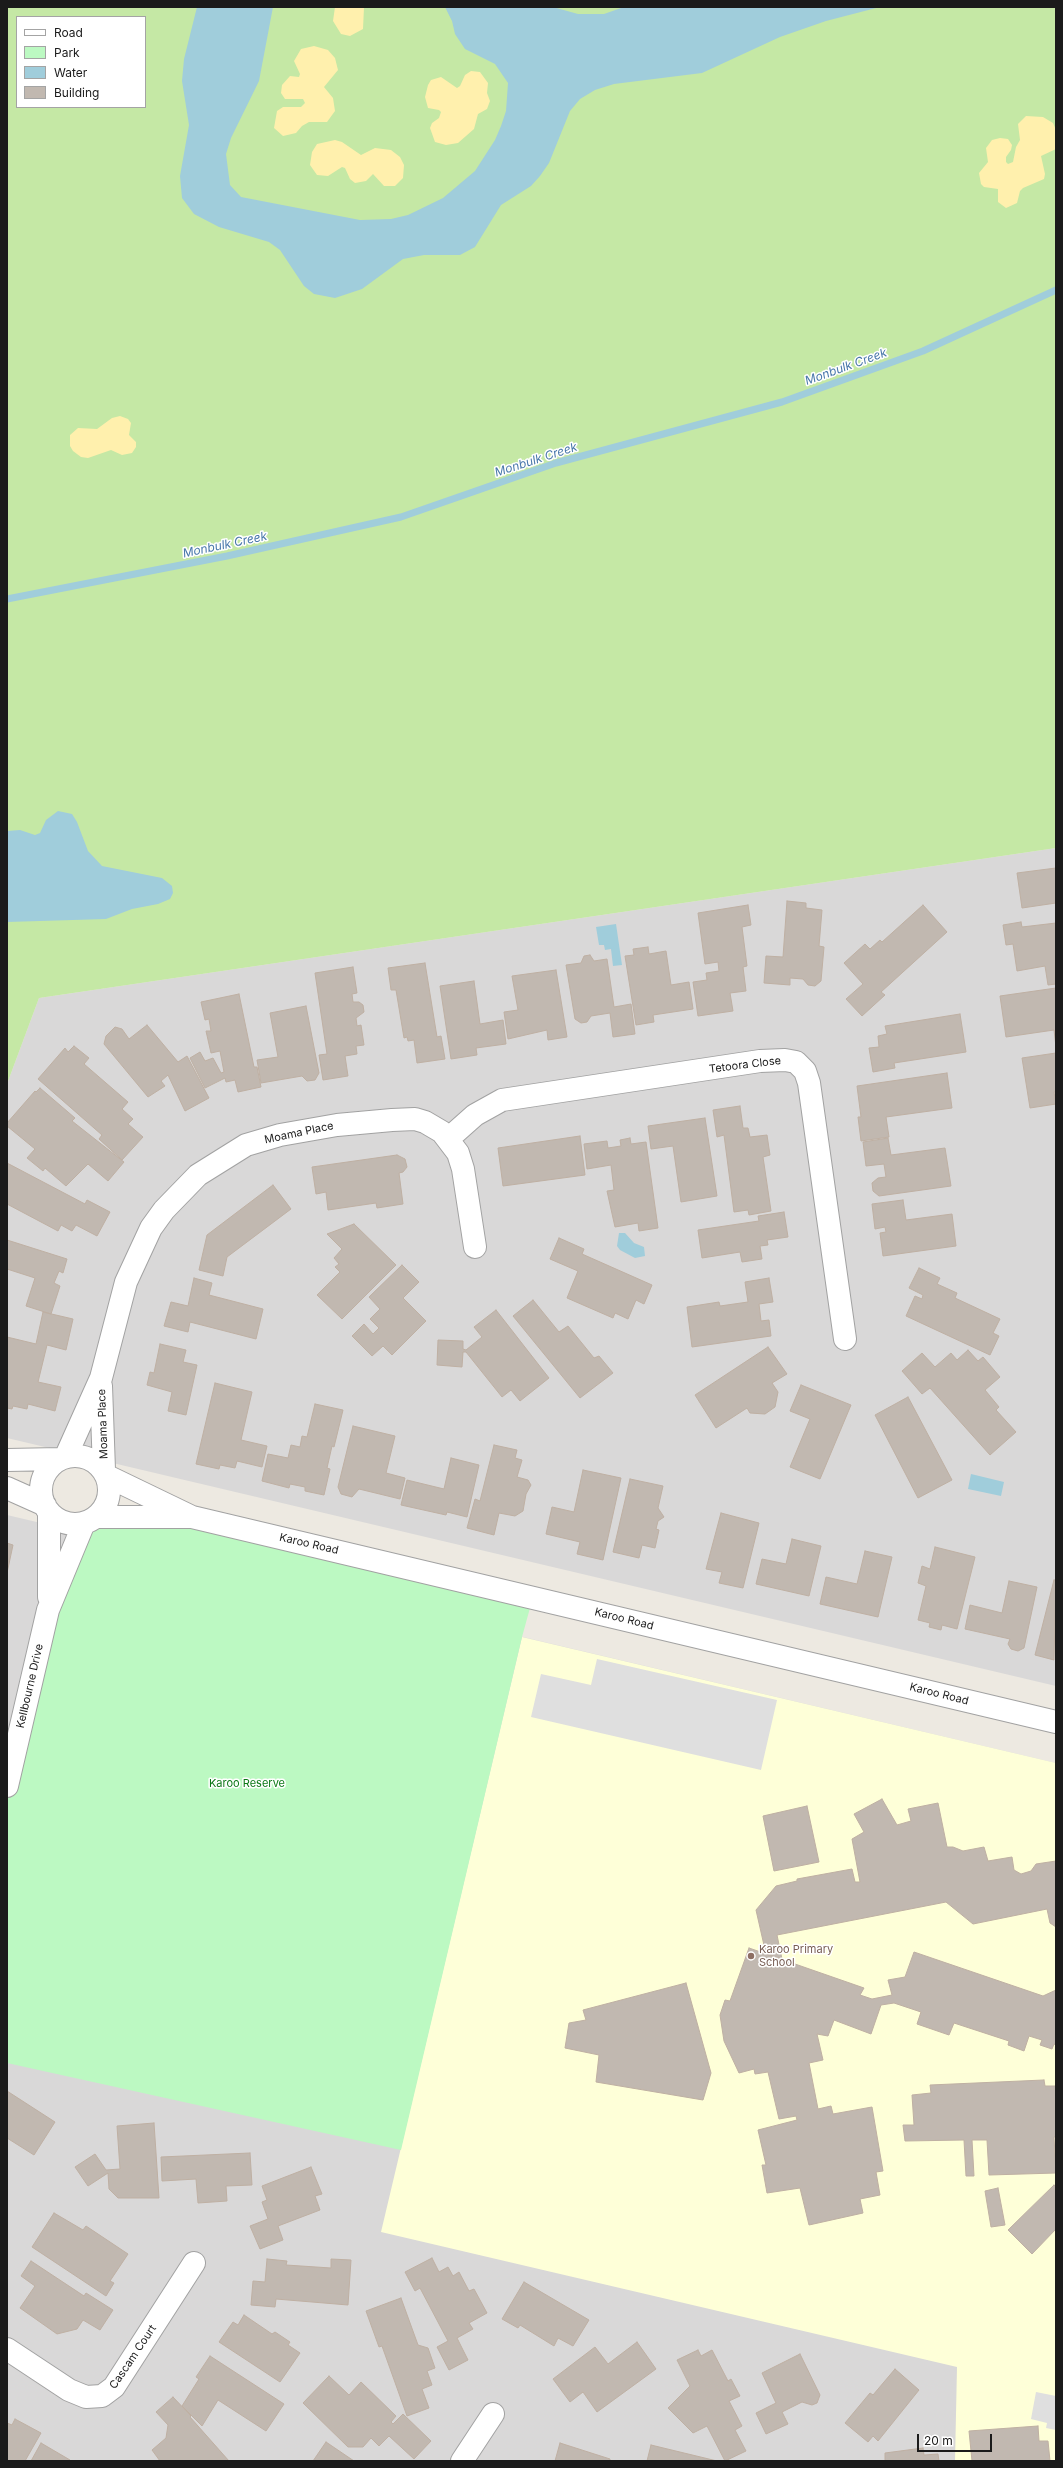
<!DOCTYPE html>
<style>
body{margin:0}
#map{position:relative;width:1063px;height:2468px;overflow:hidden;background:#ede9e1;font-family:Inter,sans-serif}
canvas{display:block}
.frame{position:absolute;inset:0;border:8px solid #1b1b1b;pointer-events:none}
.legend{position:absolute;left:16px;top:16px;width:130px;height:92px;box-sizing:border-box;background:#fff;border:1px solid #a4a4a4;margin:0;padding:5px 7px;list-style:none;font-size:12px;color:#1b1b1b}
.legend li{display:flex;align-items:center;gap:8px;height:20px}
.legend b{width:20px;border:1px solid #a4a4a4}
.scale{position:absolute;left:917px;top:2434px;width:75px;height:18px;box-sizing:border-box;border:2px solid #1b1b1b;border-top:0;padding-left:5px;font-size:12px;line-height:14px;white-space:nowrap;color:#1b1b1b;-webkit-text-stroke:3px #fff;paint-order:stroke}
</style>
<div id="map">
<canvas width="1063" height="2468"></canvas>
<div class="frame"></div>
<ul class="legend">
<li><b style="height:5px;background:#fff"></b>Road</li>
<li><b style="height:11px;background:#bcf9c2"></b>Park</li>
<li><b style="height:11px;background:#a0cddb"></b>Water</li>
<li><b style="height:11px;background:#c1b8b0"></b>Building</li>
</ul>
<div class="scale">20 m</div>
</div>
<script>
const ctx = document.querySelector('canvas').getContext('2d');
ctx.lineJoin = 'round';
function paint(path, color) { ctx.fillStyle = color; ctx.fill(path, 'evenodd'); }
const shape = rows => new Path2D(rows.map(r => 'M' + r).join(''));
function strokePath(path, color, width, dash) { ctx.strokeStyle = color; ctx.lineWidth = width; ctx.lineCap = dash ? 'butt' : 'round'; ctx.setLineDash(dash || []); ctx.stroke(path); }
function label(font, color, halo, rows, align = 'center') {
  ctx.font = font + ' Inter,sans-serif'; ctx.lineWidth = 3; ctx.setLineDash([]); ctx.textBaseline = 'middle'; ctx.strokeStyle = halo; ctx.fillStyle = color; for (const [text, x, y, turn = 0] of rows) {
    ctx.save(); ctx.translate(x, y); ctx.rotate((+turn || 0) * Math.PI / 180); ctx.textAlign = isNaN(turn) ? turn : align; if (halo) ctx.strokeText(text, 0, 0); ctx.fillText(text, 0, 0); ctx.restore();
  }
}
const residential = shape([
 [1056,848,1056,1686,7,1438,7,1084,39,998],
 [7,1515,1056,1763,1056,2461,7,2461]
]);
const education = shape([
 [522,1637,1056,1763,1056,2461,955,2461,957,2367,381,2232]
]);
const grass = shape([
 [7,7,1056,7,1056,848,39,998,7,1084],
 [17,17,145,17,145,107,17,107]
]);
const sand = shape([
 [335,7,364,7,363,29,350,36,341,34,333,21],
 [314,46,328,50,335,58,338,70,324,87,333,98,335,111,327,122,309,122,302,126,296,133,283,136,274,128,277,111,283,107,301,107,305,103,303,99,285,99,281,93,282,85,290,76,299,77,300,74,294,61,301,49],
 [471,71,480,72,488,83,487,93,490,101,487,109,478,114,474,129,458,143,446,145,435,142,430,128,432,123,439,118,441,112,439,110,428,108,425,97,428,85,431,80,441,77,457,88,460,86,465,75],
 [1026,116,1043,117,1053,123,1056,130,1056,149,1041,156,1045,174,1044,179,1023,188,1020,191,1017,203,1006,208,998,202,998,189,984,187,981,184,979,173,988,162,986,148,992,140,1000,138,1008,139,1012,145,1011,150,1006,157,1006,162,1008,164,1013,162,1016,147,1020,140,1018,124],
 [335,140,342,142,361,155,375,148,391,150,400,157,404,165,403,178,395,186,384,186,373,174,366,181,355,183,350,179,345,168,342,167,328,176,317,175,310,165,312,152,317,144],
 [120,416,128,419,131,423,129,435,136,442,136,447,132,453,122,455,111,450,88,458,81,457,73,451,70,446,70,435,78,428,97,429,112,418]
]);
const park = shape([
 [192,1517,533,1597,522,1637,401,2150,7,2063,7,1786,84,1523]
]);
const parking = shape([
 [597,1659,777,1700,761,1770,531,1717,541,1674,591,1685],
 [1036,2392,1056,2396,1056,2430,1046,2428,1047,2423,1031,2419]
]);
const water = shape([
 [197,7,273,7,259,81,231,138,226,154,230,185,241,197,360,220,391,219,408,215,443,198,475,171,495,140,501,126,506,111,508,83,495,64,465,49,455,34,452,21,445,7,553,7,578,14,604,14,624,7,880,7,826,21,780,37,702,73,614,84,595,90,580,99,570,111,549,163,540,176,531,186,501,205,475,247,460,255,424,255,403,259,362,289,335,298,314,294,304,286,280,250,269,242,219,227,194,214,182,198,180,176,189,125,182,81,184,59],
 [58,811,72,814,77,822,88,851,102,866,162,878,172,886,173,893,170,899,158,904,132,909,106,919,7,922,7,831,20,830,35,835,40,833,46,820],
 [616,924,622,965,613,966,611,949,605,950,604,945,599,945,596,927],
 [619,1233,625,1233,634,1243,644,1247,645,1256,635,1258,620,1250,617,1246],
 [971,1474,1004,1482,1001,1496,968,1489]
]);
const stream = shape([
 [7,599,227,556,401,517,556,463,782,402,923,351,1056,290]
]);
const building = shape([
 [1056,868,1056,903,1022,908,1017,873,1056,868],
 [787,901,806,903,806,908,822,910,819,946,824,947,821,981,815,986,808,985,803,979,790,978,790,985,764,983,766,956,783,957,787,901],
 [748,905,751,925,742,927,747,966,743,967,746,991,730,993,733,1011,698,1016,693,982,707,980,706,973,719,971,718,962,705,964,698,913,748,905],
 [923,905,947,932,881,992,885,995,862,1016,846,999,863,984,844,963,865,944,870,949,880,940,882,942,923,905],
 [1021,922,1022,927,1056,923,1056,984,1048,985,1045,966,1017,971,1013,944,1006,945,1003,925,1021,922],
 [648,947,649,954,666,951,671,985,689,982,693,1009,653,1015,654,1022,636,1025,625,956,634,955,633,949,648,947],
 [590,955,594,961,607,959,614,1007,631,1004,635,1034,613,1037,610,1013,591,1016,587,1022,581,1023,575,1019,566,965,581,963,584,956,590,955],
 [425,963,437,1037,441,1036,445,1059,417,1063,414,1040,408,1041,407,1037,404,1038,396,990,391,990,388,968,425,963],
 [353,967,357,993,352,994,353,1002,359,1002,363,1005,364,1012,356,1018,357,1026,361,1025,364,1045,356,1046,357,1054,345,1056,348,1076,323,1080,319,1055,327,1054,315,973,353,967],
 [556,970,567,1037,548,1040,547,1030,508,1039,504,1012,518,1010,512,976,556,970],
 [474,981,480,1024,503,1020,506,1044,476,1048,477,1055,451,1059,440,986,474,981],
 [1056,988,1056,1047,1054,1030,1006,1037,1000,996,1056,988],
 [239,994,254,1067,257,1067,261,1087,238,1092,235,1080,226,1082,225,1078,205,1088,190,1058,200,1052,205,1061,213,1058,221,1073,224,1072,220,1051,211,1053,206,1031,211,1031,209,1019,205,1020,201,1002,239,994],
 [306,1006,319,1073,315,1080,307,1081,302,1076,261,1083,257,1060,278,1057,270,1013,306,1006],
 [960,1014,966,1052,894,1063,895,1068,873,1072,869,1048,879,1047,878,1036,887,1034,885,1026,960,1014],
 [147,1025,178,1062,187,1056,209,1098,185,1111,168,1075,161,1081,165,1086,148,1097,104,1044,106,1036,115,1027,122,1029,129,1039,147,1025],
 [74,1046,89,1058,84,1064,128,1102,122,1109,133,1119,128,1124,143,1137,122,1160,99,1139,102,1135,38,1079,65,1048,68,1052,74,1046],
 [1056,1053,1056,1092,1054,1092,1056,1104,1030,1108,1022,1058,1056,1053],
 [947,1073,952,1108,886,1117,889,1137,861,1141,858,1117,861,1117,857,1086,947,1073],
 [40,1088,75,1118,72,1121,124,1162,108,1181,88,1164,66,1186,45,1168,43,1171,27,1158,35,1149,7,1126,7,1123,35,1091,36,1092,40,1088],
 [740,1106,743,1128,748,1128,750,1137,767,1135,770,1155,763,1157,771,1211,749,1215,748,1210,734,1212,724,1135,717,1137,713,1110,740,1106],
 [705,1118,717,1196,681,1202,673,1146,651,1149,648,1126,705,1118],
 [580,1136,585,1175,503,1186,498,1148,580,1136],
 [630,1138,631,1144,646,1142,658,1228,639,1231,638,1223,615,1227,607,1191,614,1190,611,1165,587,1169,584,1144,607,1141,608,1148,621,1146,620,1140,630,1138],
 [888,1138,891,1155,945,1148,951,1186,879,1196,873,1191,872,1183,878,1178,886,1177,884,1164,866,1166,863,1142,888,1138],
 [397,1155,405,1159,407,1167,403,1172,399,1173,403,1204,377,1208,376,1203,328,1210,326,1192,316,1194,312,1167,397,1155],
 [7,1163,85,1204,87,1200,110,1212,97,1236,76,1225,72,1231,61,1225,58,1231,7,1204,7,1163],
 [273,1185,291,1209,227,1257,223,1276,199,1270,207,1235,273,1185],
 [903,1200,906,1220,952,1214,956,1246,883,1256,880,1233,886,1232,885,1227,875,1229,872,1204,903,1200],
 [784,1212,788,1237,767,1240,768,1245,760,1246,762,1259,742,1262,740,1252,702,1258,698,1230,759,1221,758,1216,784,1212],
 [354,1224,396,1265,342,1319,317,1295,340,1272,335,1267,339,1264,334,1258,342,1249,327,1234,354,1224],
 [559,1238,584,1249,582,1254,652,1285,644,1304,636,1300,628,1319,615,1313,613,1318,567,1298,578,1271,550,1259,559,1238],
 [7,1240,67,1259,63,1273,59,1271,54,1283,60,1286,51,1314,26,1306,35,1278,7,1269,7,1240],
 [402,1265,419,1282,403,1298,426,1321,392,1355,383,1346,372,1356,352,1336,364,1324,373,1334,379,1328,370,1319,380,1309,369,1297,402,1265],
 [919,1268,940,1278,937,1284,957,1293,955,1298,1000,1319,993,1333,999,1336,990,1355,906,1316,915,1296,922,1299,923,1295,909,1288,919,1268],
 [194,1278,212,1283,209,1295,263,1309,256,1339,190,1322,188,1332,164,1326,171,1302,188,1306,194,1278],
 [769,1278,773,1302,759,1304,761,1321,769,1320,771,1336,692,1347,687,1307,719,1302,720,1306,748,1302,745,1282,769,1278],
 [533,1300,559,1332,568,1326,594,1358,599,1356,613,1373,580,1398,513,1316,533,1300],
 [496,1310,549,1378,520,1401,511,1390,502,1397,466,1352,463,1352,462,1367,437,1365,438,1340,463,1341,463,1349,466,1350,482,1337,474,1327,496,1310],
 [43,1312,73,1319,66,1350,47,1345,38,1382,61,1387,55,1411,28,1404,27,1409,13,1406,12,1409,7,1408,7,1337,36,1344,43,1312],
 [160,1344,186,1350,183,1362,197,1365,186,1415,168,1411,172,1392,147,1385,150,1372,154,1373,160,1344],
 [768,1347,787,1374,772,1383,778,1392,775,1407,765,1414,750,1413,747,1408,716,1428,695,1395,768,1347],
 [968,1350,978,1361,983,1357,1000,1377,985,1390,999,1407,996,1410,1016,1432,990,1455,930,1388,922,1394,902,1371,922,1353,935,1367,951,1353,957,1360,968,1350],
 [215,1383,252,1392,241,1440,267,1446,262,1467,237,1461,235,1468,220,1465,219,1469,196,1464,215,1383],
 [801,1385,851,1405,820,1479,790,1467,810,1419,790,1411,801,1385],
 [908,1397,952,1480,918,1498,875,1415,908,1397],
 [315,1404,343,1410,334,1447,332,1446,327,1468,330,1469,324,1495,305,1491,305,1487,290,1484,289,1488,262,1481,268,1454,288,1458,291,1445,300,1447,302,1436,307,1437,315,1404],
 [353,1426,395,1436,386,1473,405,1478,400,1499,359,1489,352,1497,341,1494,338,1487,353,1426],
 [494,1445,517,1450,515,1458,522,1460,517,1477,528,1480,531,1485,526,1494,523,1511,515,1516,499,1513,494,1535,467,1528,475,1499,480,1501,494,1445],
 [451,1458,479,1465,467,1517,447,1512,446,1515,401,1505,407,1480,444,1489,451,1458],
 [583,1470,621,1478,603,1560,577,1554,580,1542,546,1534,552,1507,574,1512,583,1470],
 [630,1479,663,1486,658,1508,664,1517,658,1521,656,1529,659,1530,655,1548,642,1545,639,1558,613,1552,630,1479],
 [721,1513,759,1523,743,1588,719,1583,722,1572,706,1569,721,1513],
 [792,1539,821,1546,809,1596,756,1584,762,1559,786,1564,792,1539],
 [7,1543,13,1545,7,1573,7,1543],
 [935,1547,975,1557,957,1629,942,1625,941,1630,929,1627,930,1623,918,1620,926,1586,918,1583,922,1566,930,1569,935,1547],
 [865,1551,892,1557,878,1617,820,1604,826,1577,857,1584,865,1551],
 [1054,1580,1056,1580,1054,1660,1035,1655,1054,1580],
 [1009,1581,1037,1587,1024,1648,1018,1651,1011,1649,1008,1644,1010,1639,965,1629,970,1605,1002,1613,1009,1581],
 [882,1799,897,1825,911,1821,908,1809,938,1803,947,1847,953,1847,963,1851,984,1847,988,1861,1012,1857,1014,1870,1021,1874,1031,1871,1036,1864,1056,1861,1056,1927,1050,1923,1047,1909,973,1924,946,1902,777,1935,782,1959,766,1954,756,1910,776,1886,797,1881,797,1879,852,1869,855,1882,860,1882,852,1839,864,1832,854,1814,882,1799],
 [807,1806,819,1862,774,1871,763,1816,807,1806],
 [749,1948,864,1988,860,1995,872,1999,892,1995,888,1980,905,1977,914,1952,1043,1996,1056,1990,1056,2045,1054,2044,1052,2049,1040,2045,1042,2040,1029,2036,1024,2051,1008,2045,1009,2041,954,2023,949,2035,917,2024,921,2012,894,2003,881,2005,871,2034,834,2020,828,2036,817,2034,823,2060,809,2063,818,2109,831,2106,833,2114,872,2107,883,2171,876,2172,880,2195,860,2199,863,2213,809,2225,800,2188,767,2193,762,2165,766,2165,758,2130,797,2120,796,2116,779,2119,768,2072,755,2074,754,2069,739,2073,724,2041,720,2015,725,2000,730,2001,749,1948],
 [686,1983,711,2073,703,2100,596,2082,599,2055,565,2048,569,2023,586,2020,583,2010,686,1983],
 [1044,2080,1045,2086,1056,2086,1056,2137,1054,2137,1056,2173,989,2175,987,2140,972,2140,974,2176,966,2176,964,2140,905,2141,903,2125,914,2125,912,2095,931,2093,930,2085,1044,2080],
 [7,2091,55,2122,34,2155,7,2138,7,2091],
 [154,2123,159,2198,118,2198,109,2189,108,2173,88,2186,75,2167,95,2154,106,2170,120,2169,117,2126,154,2123],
 [250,2153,252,2185,226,2186,227,2201,198,2203,196,2179,162,2181,161,2157,250,2153],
 [311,2167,322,2194,315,2196,320,2210,278,2226,283,2240,260,2249,250,2226,268,2219,262,2202,267,2200,262,2186,311,2167],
 [1054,2185,1056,2187,1056,2229,1032,2254,1008,2230,1054,2185],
 [998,2188,1005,2225,991,2227,985,2191,998,2188],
 [54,2213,83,2230,86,2226,128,2254,110,2281,114,2283,106,2296,32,2247,54,2213],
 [432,2258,439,2272,448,2267,453,2276,459,2272,469,2291,474,2289,487,2313,469,2323,473,2329,457,2338,468,2360,449,2370,437,2347,448,2341,420,2288,415,2291,405,2272,432,2258],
 [267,2259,287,2261,286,2265,331,2268,331,2259,351,2260,348,2305,276,2299,275,2307,251,2305,253,2281,265,2282,267,2259],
 [31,2261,84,2296,86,2293,113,2310,100,2330,83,2320,77,2329,57,2334,20,2308,35,2286,21,2276,31,2261],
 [524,2282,589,2320,573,2346,558,2338,554,2346,520,2325,518,2328,502,2319,524,2282],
 [401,2298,418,2345,428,2348,435,2368,427,2371,432,2385,422,2389,429,2408,407,2416,382,2346,379,2347,366,2311,401,2298],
 [244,2315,272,2334,275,2332,290,2342,288,2345,300,2353,280,2382,219,2342,233,2322,238,2325,244,2315],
 [637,2342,656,2369,597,2412,583,2392,570,2402,553,2379,595,2347,608,2364,637,2342],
 [698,2350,701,2356,712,2350,728,2381,731,2379,740,2396,729,2401,742,2426,735,2430,746,2451,725,2461,707,2426,693,2433,668,2408,690,2386,677,2360,698,2350],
 [800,2354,820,2395,817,2403,812,2405,802,2402,782,2412,788,2424,766,2434,756,2413,776,2403,762,2373,800,2354],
 [210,2356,284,2404,266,2431,218,2400,202,2426,182,2406,199,2379,196,2377,210,2356],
 [895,2369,919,2390,878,2441,873,2436,868,2442,845,2423,870,2393,873,2395,895,2369],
 [329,2376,349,2395,361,2382,396,2416,391,2422,393,2424,403,2414,431,2441,414,2459,389,2436,379,2446,371,2438,363,2447,348,2447,303,2403,329,2376],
 [173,2397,191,2416,190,2417,229,2461,160,2461,152,2450,166,2438,168,2425,156,2412,173,2397],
 [15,2419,41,2433,25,2461,7,2461,7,2423,12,2425,15,2419],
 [1038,2426,1039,2441,1048,2441,1050,2461,972,2461,969,2431,1038,2426],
 [326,2442,354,2461,313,2461,326,2442],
 [41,2443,70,2460,69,2461,31,2461,41,2443],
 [560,2443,610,2459,610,2461,555,2461,560,2443],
 [651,2445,717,2461,647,2461,651,2445],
 [923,2448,924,2455,938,2454,939,2461,885,2461,885,2453,923,2448]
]);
const minor = shape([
 [448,1139,475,1115,502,1100,760,1061,785,1060,796,1062,805,1071,809,1083,845,1339],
 [101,1386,104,1470],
 '41 1490a34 34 0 1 1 68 0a34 34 0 1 1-68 0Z',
 [66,1456,101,1378,126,1282,151,1228,164,1210,198,1175,246,1145,280,1135,337,1125,392,1120,415,1119,425,1122,442,1132,458,1153,463,1169,475,1247],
 [7,1460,60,1459],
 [107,1476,192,1517,1056,1722],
 [7,1488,45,1505],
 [96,1517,188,1517],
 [49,1597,49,1512],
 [7,1786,48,1610,84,1523],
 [7,2349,69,2390,86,2397,102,2396,114,2387,194,2263],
 [462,2461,493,2414]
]);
const markers = [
 [751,1956,4,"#8d6e63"]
];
const streetNames = [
 ["Tetoora Close",745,1065,-7],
 ["Moama Place",299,1133,-12],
 ["Moama Place",103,1424,-92],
 ["Karoo Road",309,1544,13],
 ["Karoo Road",624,1619,14],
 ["Kellbourne Drive",30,1686,-77],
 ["Karoo Road",939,1694,14],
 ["Cascam Court",133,2357,-56]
];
const parkNames = [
 ["Karoo Reserve",247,1784]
];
const educationNames = [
 ["Karoo Primary",759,1950],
 ["School",759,1963]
];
const waterNames = [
 ["Monbulk Creek",846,367,-20],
 ["Monbulk Creek",536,460,-18],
 ["Monbulk Creek",225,545,-12]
];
paint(residential, '#d9d8d8');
paint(education, '#feffd8');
paint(grass, '#c5e8a5');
paint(sand, '#fff0ad');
paint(park, '#bcf9c2');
paint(parking, '#dfdfdf');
paint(water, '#a0cddb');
strokePath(stream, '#a0cddb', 7);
paint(building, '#c1b8b0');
strokePath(building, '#bfb0a3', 1);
strokePath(minor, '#a2a2a2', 24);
strokePath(minor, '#fff', 22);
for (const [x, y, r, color] of markers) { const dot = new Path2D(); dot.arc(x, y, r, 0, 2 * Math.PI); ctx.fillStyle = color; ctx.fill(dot); strokePath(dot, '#fff', 1.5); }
label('11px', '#1b1b1b', '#fff', streetNames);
label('11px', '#0b7816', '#fff', parkNames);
label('11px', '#785e54', '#fff', educationNames, 'left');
label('italic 12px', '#4877aa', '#fff', waterNames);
</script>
